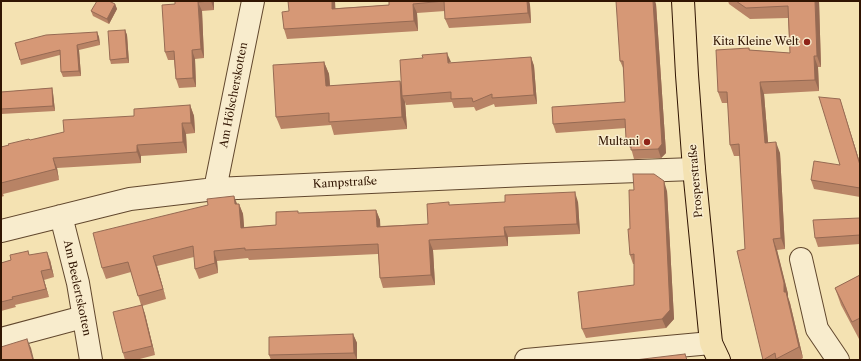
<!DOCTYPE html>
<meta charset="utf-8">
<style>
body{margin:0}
#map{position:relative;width:861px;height:361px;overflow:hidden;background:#f4e2b2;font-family:"Libre Caslon Text",serif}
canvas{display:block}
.frame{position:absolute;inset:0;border:2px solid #311502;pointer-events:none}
</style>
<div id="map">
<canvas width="861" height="361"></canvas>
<div class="frame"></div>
</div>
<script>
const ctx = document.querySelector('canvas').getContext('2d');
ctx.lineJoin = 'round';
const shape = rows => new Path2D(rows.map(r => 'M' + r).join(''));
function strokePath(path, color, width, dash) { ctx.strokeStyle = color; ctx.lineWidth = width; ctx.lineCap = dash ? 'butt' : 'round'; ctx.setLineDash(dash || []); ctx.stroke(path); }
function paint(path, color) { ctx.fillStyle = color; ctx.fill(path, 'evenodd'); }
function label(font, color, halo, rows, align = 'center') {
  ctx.font = font + ' "Libre Caslon Text",serif'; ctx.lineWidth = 3; ctx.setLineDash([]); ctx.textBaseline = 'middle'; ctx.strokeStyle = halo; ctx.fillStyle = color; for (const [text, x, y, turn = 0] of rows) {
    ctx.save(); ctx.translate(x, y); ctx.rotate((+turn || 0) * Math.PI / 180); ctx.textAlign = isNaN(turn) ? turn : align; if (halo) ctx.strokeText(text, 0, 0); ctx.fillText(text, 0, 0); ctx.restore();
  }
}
const minor = shape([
 [215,189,253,1],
 [61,216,78,283,91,360],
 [1,231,130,199,215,189,527,175,694,169],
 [801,259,817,329,838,360],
 [1,339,83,317],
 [526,360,711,343]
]);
const major = shape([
 [683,1,687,75,694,169,711,343,719,360]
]);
const wall = shape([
 [175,1,214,1,214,10,202,11,204,58,195,59,196,87,179,88,176,79,174,60,168,60,165,52,175,4],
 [389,1,529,1,530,5,531,23,449,28,445,19,445,11,417,13,418,31,287,39,284,29,289,11,389,5],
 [728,1,819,1,821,67,818,67,819,91,764,94,768,143,780,153,785,249,777,250,788,294,788,297,790,303,803,358,800,360,763,360,745,249,740,156,734,156,730,145,728,103,722,103,718,92,749,48,750,50,790,53,788,18,750,19,729,4],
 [115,4,117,9,109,24,93,16,91,11],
 [656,4,666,153,661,158,634,159,631,148,630,148,626,139,626,128,556,133,553,124,625,102,624,70,620,61],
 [125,30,127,35,129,63,111,64,110,60],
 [97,32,99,37,100,45,79,50,81,76,63,77,61,72,60,55,21,65,20,60],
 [531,57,534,66,537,104,495,107,494,104,476,111,474,107,454,108,452,102,406,105,405,102,407,129,334,135,331,125,281,129,276,117,324,62,329,74,330,86,400,81,402,86,451,63],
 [52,88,53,93,55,111,1,114,1,92],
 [840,99,860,163,860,197,814,189,811,180,840,165],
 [190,105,194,116,195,133,186,134,187,153,141,156,141,163,57,168,59,180,3,194,4,196,1,197,1,147,134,116],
 [667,191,674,319,666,328,586,338,582,329,634,285,634,264,633,264,630,255,630,229],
 [578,202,580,234,508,237,508,246,433,250,435,285,383,288,380,278,378,254,249,260,248,258,217,261,218,273,199,279,195,269,194,257,157,266,166,299,142,306,145,314,155,355,136,360,125,360,123,353,141,305,131,272,106,279,102,268,208,205,239,204,243,214,244,227,276,225,298,213,376,210,380,220,380,226,428,224,450,205],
 [860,218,860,244,818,247,815,238],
 [28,251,29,255,50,260,54,277,44,280,49,297,15,305,16,307,1,311,1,263,11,260],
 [860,275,860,338,859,339,841,305,835,288],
 [353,334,357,343,357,360,271,360,269,355]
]);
const shadedWall = shape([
 [211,1,214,1,214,10],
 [332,1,335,1,336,18,332,9],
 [527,1,529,1,530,5,531,23,528,13],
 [653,1,655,1,656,4,666,153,661,158,658,149],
 [815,1,819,1,821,67,817,56],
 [198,2,202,11,204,58,201,49],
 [115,4,117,9,109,24,107,19],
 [413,4,417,13,418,31,414,21],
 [125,30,127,35,129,63,127,58],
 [97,32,99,37,100,45,98,40],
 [77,45,79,50,81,76,79,71],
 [192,50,195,59,196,87,193,78],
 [447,53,451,62,448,63],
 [814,56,818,67,819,91,815,80],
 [531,57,534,66,537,104,534,95],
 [324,62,329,74,331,98,326,86],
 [400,81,404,93,402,96,405,102,407,129,402,117],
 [760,82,764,94,769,154,765,143],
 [52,88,53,93,55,111,53,106],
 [840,99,860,163,860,165],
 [190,105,194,116,195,133,191,123],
 [182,123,186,134,187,153,183,142],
 [776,142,780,153,785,249,781,238],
 [137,145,141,156,141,163,137,152],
 [53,158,57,168,59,180],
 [664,181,667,191,674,319,666,328,662,319],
 [575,192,578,202,580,234,577,224],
 [234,196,238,206,235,204],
 [239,204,243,214,245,238,241,228],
 [376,210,380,220,381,237,377,227],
 [504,227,508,237,508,246,505,236],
 [773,239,777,250,788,294,788,297,790,303,803,358,799,347,784,292],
 [429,240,433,250,435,285,431,275],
 [214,251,217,261,218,273,215,263],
 [47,252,50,260,54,277,51,269],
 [153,256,157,266,166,299,163,289],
 [41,271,44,280,49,297,46,289],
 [142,305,145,314,155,355,152,346],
 [353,334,357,343,357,360,354,353],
 [27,339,31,348,34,360,33,360]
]);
const building = shape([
 [97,1,109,1,115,4,107,19,91,11,97,1],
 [175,1,211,1,198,2,201,49,192,50,193,78,176,79,174,51,165,52,162,5,175,4,175,1],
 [288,1,332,1,332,9,389,5,389,1,527,1,528,13,445,19,444,1,413,4,414,21,284,29,282,12,289,11,288,1],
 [616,1,653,1,662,144,658,149,631,150,631,139,626,139,625,119,553,124,552,107,625,102,623,61,620,61,616,1],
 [736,1,815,1,817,56,814,56,815,80,760,82,765,143,776,142,781,238,773,239,784,283,784,292,786,292,799,347,776,359,775,353,763,360,737,251,745,249,739,144,730,145,727,92,718,92,716,50,749,48,749,50,790,53,788,6,746,8,736,1],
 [125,30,127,58,110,60,108,31,125,30],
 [97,32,98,40,77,45,79,71,61,72,60,50,20,60,15,43,46,35,97,32],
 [447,53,448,63,531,57,534,95,492,98,492,94,473,102,472,98,451,99,451,92,402,96,400,60,423,58,422,55,447,53],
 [324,62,326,86,400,81,402,117,329,122,329,113,276,117,273,65,324,62],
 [52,88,53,106,1,109,1,92,52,88],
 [819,97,840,99,860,165,860,188,811,180,814,161,840,165,819,97],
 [190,105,191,123,182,123,183,142,137,145,137,152,53,158,56,169,1,183,1,147,9,145,8,144,29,139,30,140,64,132,63,120,134,116,134,109,190,105],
 [633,174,654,174,664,181,670,310,662,319,582,329,578,292,634,285,634,254,630,255,628,229,630,229,629,190,634,190,633,174],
 [575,192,577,224,504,227,505,236,429,240,431,275,380,278,378,244,245,250,245,248,214,251,215,263,195,269,193,246,153,256,163,289,138,296,128,262,102,268,93,233,208,205,207,199,234,196,235,204,239,204,241,228,276,225,276,212,298,211,298,213,376,210,377,227,428,224,427,204,449,202,449,205,505,202,505,195,575,192],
 [860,218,860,235,815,238,813,220,860,218],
 [28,251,29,255,47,252,51,269,41,271,46,289,12,297,13,299,1,302,1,263,11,260,10,255,28,251],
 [860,275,860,318,852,322,835,288,860,275],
 [142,305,152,346,123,353,113,312,142,305],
 [353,334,354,353,269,355,269,337,353,334],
 [27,339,33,360,1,360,1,347,27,339],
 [685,354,687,360,635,360,685,354]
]);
const markers = [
 [807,42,4,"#8f2418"],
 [647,142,4,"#8f2418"]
];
const poiNames = [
 ["Kita Kleine Welt",799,42],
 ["Multani",639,142]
];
const streetNames = [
 ["Am Hölscherskotten",234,95,-79],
 ["Prosperstraße",696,181,-95],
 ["Kampstraße",345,183,-3],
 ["Am Beelertskotten",77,288,78]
];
strokePath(minor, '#62482e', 24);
strokePath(major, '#311502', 24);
strokePath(minor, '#f8eccd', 22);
strokePath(major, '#f4e2b2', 22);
paint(wall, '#b88365');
paint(shadedWall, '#966a53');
paint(building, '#d69876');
strokePath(building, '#966a53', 1);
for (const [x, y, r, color] of markers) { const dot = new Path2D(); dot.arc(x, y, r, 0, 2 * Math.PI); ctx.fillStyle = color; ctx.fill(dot); strokePath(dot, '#f8eccd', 1.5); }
label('11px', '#311502', '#f8eccd', poiNames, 'right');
label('11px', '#311502', '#f8eccd', streetNames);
</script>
